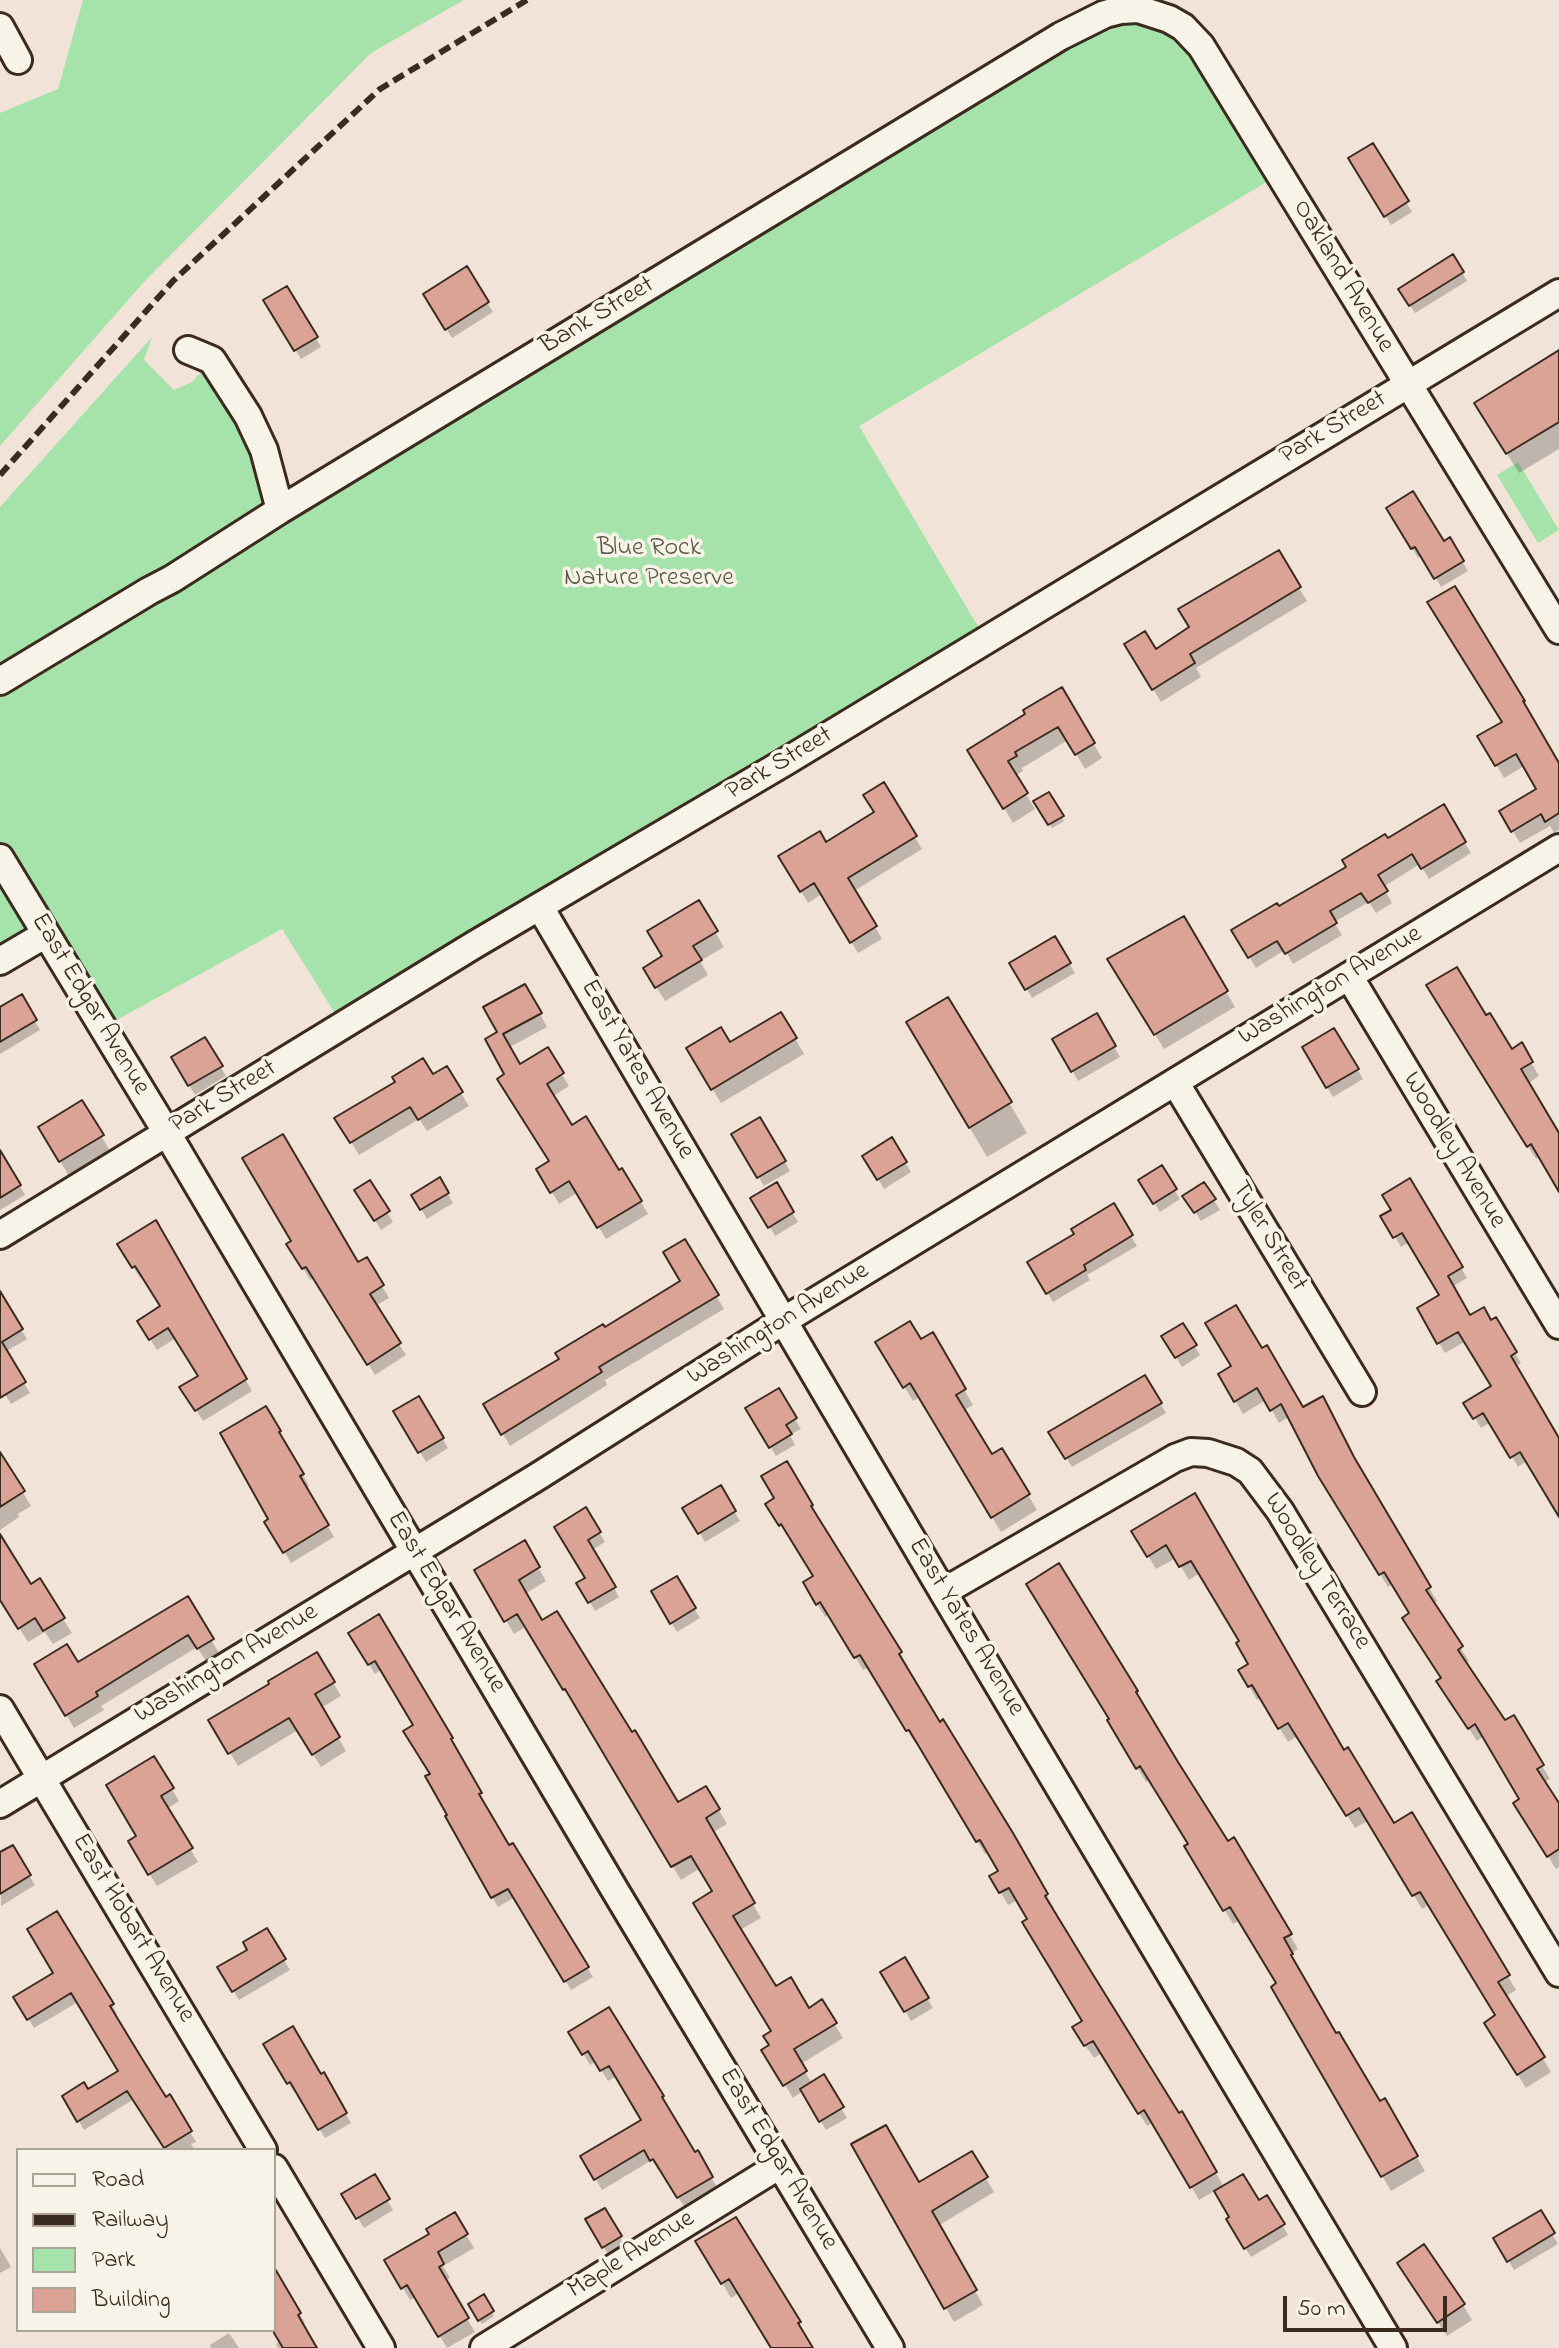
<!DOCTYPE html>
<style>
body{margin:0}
#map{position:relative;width:1559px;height:2348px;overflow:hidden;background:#f1e3d7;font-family:"Indie Flower",sans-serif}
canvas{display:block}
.legend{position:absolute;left:16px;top:2148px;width:260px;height:184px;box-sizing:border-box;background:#f7f3e8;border:2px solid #aca397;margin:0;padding:10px 14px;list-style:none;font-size:24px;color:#3b2a1e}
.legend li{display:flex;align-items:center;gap:16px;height:40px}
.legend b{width:40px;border:2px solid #aca397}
.scale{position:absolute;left:1283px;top:2296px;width:164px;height:36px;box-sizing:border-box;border:4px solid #3b2a1e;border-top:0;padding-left:10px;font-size:24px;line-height:28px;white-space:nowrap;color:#3b2a1e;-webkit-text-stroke:6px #f7f3e8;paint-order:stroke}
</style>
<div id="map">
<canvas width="1559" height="2348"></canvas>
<ul class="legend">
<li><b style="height:10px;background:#f7f3e8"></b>Road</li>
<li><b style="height:10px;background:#3b2a1e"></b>Railway</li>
<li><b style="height:22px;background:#a6e3aa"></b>Park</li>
<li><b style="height:22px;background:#dba395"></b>Building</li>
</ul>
<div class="scale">50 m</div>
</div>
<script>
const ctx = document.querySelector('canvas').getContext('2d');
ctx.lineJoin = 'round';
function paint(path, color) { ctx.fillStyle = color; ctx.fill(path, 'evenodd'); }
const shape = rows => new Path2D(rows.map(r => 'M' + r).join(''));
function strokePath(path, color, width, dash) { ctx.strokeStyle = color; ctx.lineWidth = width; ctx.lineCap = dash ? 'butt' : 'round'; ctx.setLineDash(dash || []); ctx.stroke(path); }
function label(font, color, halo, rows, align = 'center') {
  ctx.font = font + ' "Indie Flower",sans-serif'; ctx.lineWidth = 7; ctx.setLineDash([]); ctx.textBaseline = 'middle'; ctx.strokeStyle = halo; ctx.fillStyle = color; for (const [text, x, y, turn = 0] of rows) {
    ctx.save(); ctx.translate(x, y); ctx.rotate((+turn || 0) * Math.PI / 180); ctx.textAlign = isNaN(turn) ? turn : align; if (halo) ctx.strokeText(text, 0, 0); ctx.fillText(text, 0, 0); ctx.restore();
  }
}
const green = shape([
 [83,0,464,0,371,53,143,283,0,446,0,113,58,89],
 [1169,19,1280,174,859,426,986,640,343,1026,282,929,102,1028,46,934,0,961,0,507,152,337,144,360,174,390,192,382,212,360,280,509,1090,21],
 [1518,462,1559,530,1538,543,1497,475]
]);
const shadow = shape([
 [1372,146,1412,212,1391,225,1350,159],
 [1453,257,1467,281,1415,313,1400,290],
 [466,269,493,312,452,338,425,294],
 [286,289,321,347,301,359,266,301],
 [1559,353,1559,449,1519,473,1488,423],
 [1389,508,1443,544,1449,540,1468,571,1441,587,1422,555,1418,558],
 [1278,553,1307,601,1196,668,1201,677,1161,702,1126,645,1155,651,1192,628],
 [1061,690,1102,758,1085,769,1068,740,1022,768,1023,771,1015,776,1035,809,1013,823,970,750,1028,715],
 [1480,737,1559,767,1559,830,1554,833,1550,826,1520,843,1501,812,1538,790,1524,766,1504,778],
 [883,785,922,849,854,891,882,939,858,953,822,894,808,903,781,857,826,844,876,813],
 [1049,794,1064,821,1052,828,1036,802],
 [1443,807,1471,853,1429,879,1420,864,1383,887,1392,903,1376,913,1369,902,1334,922,1342,935,1293,964,1285,950,1256,968,1234,931,1279,909,1348,868,1387,841],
 [698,903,724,947,700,961,708,975,665,1001,645,969,665,957],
 [1183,918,1235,1007,1164,1049,1118,974],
 [1054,938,1075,973,1032,998,1012,964],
 [525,986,547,1027,508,1048,520,1067,547,1050,569,1086,552,1097,571,1128,618,1173,622,1171,648,1214,606,1239,578,1192,559,1204,539,1170,551,1162,507,1075,500,1033],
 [21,997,40,1030,0,1054,0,1010],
 [948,999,1027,1133,987,1157,908,1023],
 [1436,999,1485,1018,1511,1052,1521,1045,1539,1076,1527,1084,1559,1137,1559,1188,1541,1156,1536,1159],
 [781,1014,804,1054,721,1103,688,1049,730,1045],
 [1096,1016,1120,1057,1078,1081,1055,1039],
 [1334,1030,1363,1079,1333,1097,1304,1048],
 [204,1039,226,1076,195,1095,173,1058],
 [446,1069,469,1106,427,1131,419,1119,359,1155,337,1119,432,1077],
 [82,1103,110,1151,69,1176,40,1128],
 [759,1119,790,1171,764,1186,733,1135],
 [892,1140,911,1172,884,1189,865,1156],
 [5,1161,25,1195,0,1210,0,1164],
 [1161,1168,1180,1199,1160,1212,1140,1181],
 [440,1180,453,1203,427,1219,414,1196],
 [1409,1180,1467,1278,1452,1287,1470,1317,1490,1322,1495,1319,1521,1363,1515,1367,1559,1442,1559,1514,1527,1461,1518,1467,1491,1422,1481,1428,1466,1404,1493,1387,1466,1341,1445,1353,1419,1309,1442,1296,1410,1242,1401,1247,1383,1217,1393,1210],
 [369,1183,393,1222,381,1230,357,1191],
 [1204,1184,1220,1210,1201,1221,1185,1196],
 [776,1185,798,1222,775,1236,753,1199],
 [1113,1206,1137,1246,1087,1275,1090,1280,1053,1302,1030,1263,1077,1235],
 [155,1223,252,1391,203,1421,182,1388,200,1377,176,1338,157,1350,146,1332,162,1307,143,1276,140,1278,119,1244],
 [684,1242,724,1309,605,1380,607,1385,510,1446,486,1405,561,1359,604,1329,684,1291],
 [289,1244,358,1265,366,1260,389,1298,375,1306,406,1355,375,1375,315,1277,310,1280],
 [6,1305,27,1339,5,1352,30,1393,11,1404,0,1386,0,1308],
 [1183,1326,1200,1355,1182,1367,1164,1337],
 [933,1335,973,1405,963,1411,991,1457,1002,1451,1037,1510,1001,1532,920,1397,913,1401,878,1343,920,1342],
 [1261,1351,1302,1409,1359,1470,1437,1601,1433,1604,1469,1661,1465,1663,1504,1723,1542,1766,1550,1779,1544,1782,1559,1807,1559,1867,1556,1869,1523,1817,1522,1800,1484,1736,1477,1741,1447,1695,1443,1679,1412,1614,1393,1584,1388,1587,1320,1474,1290,1416,1279,1423,1266,1400,1243,1414,1220,1374],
 [1144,1377,1166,1413,1072,1467,1051,1432],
 [778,1391,801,1429,790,1435,795,1445,776,1456,748,1409],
 [418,1398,448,1448,426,1462,396,1412],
 [266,1409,309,1486,305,1488,334,1537,291,1563,267,1523,271,1520],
 [0,1464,8,1468,31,1506,18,1514,19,1517,0,1530],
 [720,1488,740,1521,705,1542,685,1508],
 [1194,1495,1343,1753,1393,1826,1412,1815,1516,1990,1505,1997,1551,2072,1526,2088,1494,2037,1497,2016,1430,1904,1422,1909,1369,1820,1355,1828,1298,1736,1288,1742,1261,1697,1257,1700,1241,1671,1251,1665,1242,1642,1200,1573,1189,1580,1176,1558,1156,1569,1134,1532],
 [768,1504,818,1520,900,1653,908,1666,905,1668,1011,1834,1054,1908,1051,1910,1178,2116,1181,2114,1224,2187,1258,2202,1266,2197,1288,2235,1251,2257,1228,2220,1232,2218,1216,2190,1199,2200,1154,2122,1147,2126,1102,2053,1094,2058,1082,2041,1085,2022,1018,1900,1008,1905,991,1876,1000,1871,989,1852,985,1854,918,1742,915,1743,869,1667,863,1670,830,1614,825,1617,805,1583,815,1577],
 [586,1510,605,1542,592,1550,619,1597,595,1611,579,1583,587,1578],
 [524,1543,546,1581,525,1594,542,1622,677,1805,706,1788,727,1824,712,1833,761,1918,740,1930,775,1989,808,2010,821,2002,843,2038,801,2064,812,2084,823,2077,847,2118,826,2130,803,2091,793,2098,764,2050,771,2045,773,2032,714,1892,700,1868,681,1880,574,1701,573,1702,527,1626,514,1634,477,1571],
 [0,1554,63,1619,72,1633,53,1644,45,1632,28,1642,0,1598],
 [676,1578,700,1618,677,1632,653,1592],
 [187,1599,219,1653,206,1661,197,1647,101,1706,104,1710,74,1728,37,1665,77,1665],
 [378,1617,457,1748,455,1750,508,1848,513,1845,593,1977,571,1990,515,1897,498,1907,475,1868,432,1775,416,1725,382,1669,375,1674,351,1633],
 [316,1654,341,1696,321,1708,346,1751,321,1767,298,1730,238,1766,211,1721],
 [1109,1721,1227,1844,1234,1840,1298,1949,1290,1954,1299,1970,1298,1970,1336,2036,1379,2104,1384,2101,1425,2171,1391,2191,1273,1987,1279,1984,1240,1920,1233,1924,1187,1847,1190,1845,1149,1780,1146,1782],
 [153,1758,179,1801,167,1809,198,1862,157,1886,130,1842,139,1837],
 [12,1847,35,1885,1,1906,0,1855],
 [266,1931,290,1970,239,2000,220,1968,249,1950],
 [904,1960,933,2008,911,2021,883,1972],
 [56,1974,112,2005,117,2014,114,2016,165,2100,169,2097,196,2142,191,2144,195,2150,167,2150,134,2099,84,2130,65,2097,88,2092,121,2072,78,2002,34,2028,16,1998],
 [608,2010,662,2097,669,2108,667,2109,694,2155,697,2153,718,2189,685,2208,661,2169,658,2170,652,2160,602,2190,583,2157,644,2120,617,2076,608,2081,596,2061,590,2065,571,2033],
 [266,2044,320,2077,323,2075,351,2123,325,2138,297,2091,294,2092],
 [854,2145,918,2185,971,2154,994,2192,938,2226,983,2305,954,2322],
 [374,2177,393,2210,364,2228,344,2195],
 [604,2210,626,2247,609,2256,588,2220],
 [1540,2213,1558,2244,1514,2270,1496,2239],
 [454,2215,474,2248,443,2266,450,2278,444,2281,475,2332,447,2348,416,2297,410,2300,387,2261,432,2235],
 [736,2219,799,2323,811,2348,773,2348,739,2293,731,2298,698,2242],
 [0,2248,11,2267,0,2273],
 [1408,2278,1463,2305,1472,2320,1447,2336],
 [274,2283,281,2283,305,2323,301,2325,315,2348,278,2348,276,2344,281,2341,274,2330],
 [483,2297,494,2316,482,2324,470,2305],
 [229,2333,239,2348,211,2348,210,2345]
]);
const building = shape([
 [1373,143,1409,201,1384,217,1348,158,1373,143],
 [1453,254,1464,272,1409,306,1398,289,1453,254],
 [467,266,489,302,445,330,423,294,467,266],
 [287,286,318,337,294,351,263,300,287,286],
 [1559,350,1559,422,1506,454,1474,403,1559,350],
 [1413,491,1444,541,1450,537,1464,561,1434,579,1415,547,1411,549,1386,508,1413,491],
 [1279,550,1301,587,1190,654,1195,663,1152,690,1124,644,1145,631,1156,649,1189,627,1178,609,1279,550],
 [1455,586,1525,701,1523,701,1559,763,1559,813,1545,822,1541,814,1511,832,1499,811,1536,789,1516,754,1495,766,1477,736,1502,722,1427,602,1455,586],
 [1062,687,1095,743,1075,755,1058,727,1015,752,1017,756,1008,761,1028,793,1003,809,967,750,1025,714,1023,710,1062,687],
 [884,782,917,836,848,878,877,926,850,943,814,883,800,892,778,856,820,831,826,842,874,812,863,795,884,782],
 [1049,792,1064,816,1048,825,1033,801,1049,792],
 [1444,804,1466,842,1421,869,1412,854,1378,875,1388,891,1368,903,1361,893,1330,911,1337,923,1285,954,1277,941,1248,958,1231,930,1277,903,1279,906,1346,867,1342,860,1385,834,1388,838,1444,804],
 [699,900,718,931,693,946,702,960,655,988,643,968,662,956,647,931,699,900],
 [1184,916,1228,991,1154,1035,1107,959,1184,916],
 [1055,936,1071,963,1025,990,1009,963,1055,936],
 [1457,967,1486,1015,1490,1013,1512,1049,1522,1042,1533,1062,1521,1069,1559,1133,1559,1192,1531,1144,1527,1147,1426,985,1457,967],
 [525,984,542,1013,503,1034,520,1064,548,1047,564,1073,547,1084,572,1125,586,1116,619,1170,622,1168,642,1201,597,1228,569,1181,550,1193,536,1169,549,1161,497,1079,504,1074,485,1039,497,1032,483,1007,525,984],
 [22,994,37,1020,0,1042,0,1007,22,994],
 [948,997,1012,1102,969,1128,906,1022,948,997],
 [781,1012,797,1038,711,1090,686,1048,721,1027,730,1042,781,1012],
 [1097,1013,1116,1046,1071,1072,1052,1039,1097,1013],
 [1334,1028,1359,1069,1326,1088,1302,1047,1334,1028],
 [205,1037,223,1066,188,1086,171,1057,205,1037],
 [423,1058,433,1074,447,1066,463,1092,418,1120,410,1107,350,1143,334,1118,395,1082,392,1077,423,1058],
 [82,1100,104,1135,59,1162,38,1127,82,1100],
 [760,1117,786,1161,757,1178,731,1134,760,1117],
 [283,1134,358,1262,367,1257,384,1285,370,1294,401,1343,367,1365,306,1267,302,1269,286,1244,291,1241,242,1158,283,1134],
 [892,1137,907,1162,877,1180,862,1156,892,1137],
 [0,1150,21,1185,0,1198,0,1150],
 [1162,1165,1177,1189,1153,1204,1138,1180,1162,1165],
 [440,1177,449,1193,420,1210,411,1195,440,1177],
 [1410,1178,1463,1267,1448,1276,1470,1315,1484,1307,1491,1320,1496,1317,1517,1352,1511,1356,1559,1438,1559,1517,1520,1452,1510,1458,1483,1413,1473,1419,1463,1403,1491,1386,1458,1332,1437,1344,1417,1308,1439,1295,1402,1233,1393,1238,1380,1216,1391,1210,1382,1195,1410,1178],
 [370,1180,390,1211,374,1221,354,1190,370,1180],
 [777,1182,794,1212,768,1228,750,1198,777,1182],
 [1204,1182,1216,1199,1194,1213,1182,1196,1204,1182],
 [1114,1203,1133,1235,1084,1265,1086,1270,1046,1294,1027,1262,1074,1234,1071,1229,1114,1203],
 [156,1220,247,1379,195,1411,179,1387,198,1376,168,1328,149,1340,137,1321,160,1306,135,1266,132,1268,117,1244,156,1220],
 [685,1239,719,1295,599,1367,602,1372,501,1435,483,1404,559,1359,555,1353,603,1324,605,1327,680,1281,663,1252,685,1239],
 [0,1291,23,1329,2,1342,26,1382,0,1398,0,1291],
 [1236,1305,1262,1348,1267,1345,1303,1407,1323,1396,1354,1457,1431,1587,1426,1590,1463,1646,1458,1650,1505,1720,1514,1715,1544,1765,1537,1769,1559,1803,1559,1849,1547,1857,1513,1803,1519,1799,1475,1724,1468,1729,1436,1681,1441,1678,1402,1618,1409,1613,1384,1572,1379,1575,1318,1476,1281,1404,1270,1411,1257,1388,1234,1402,1218,1374,1231,1366,1205,1323,1236,1305],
 [910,1321,921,1339,933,1332,966,1389,956,1395,992,1454,1002,1448,1030,1494,991,1518,910,1383,903,1388,875,1342,910,1321],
 [1183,1323,1197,1345,1175,1358,1161,1336,1183,1323],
 [1145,1375,1162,1403,1065,1459,1048,1432,1145,1375],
 [779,1388,797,1418,786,1425,792,1434,769,1448,745,1408,779,1388],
 [419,1396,444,1438,418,1453,393,1411,419,1396],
 [266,1406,281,1431,279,1432,304,1474,300,1476,329,1525,283,1553,264,1522,268,1519,220,1433,266,1406],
 [0,1452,25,1491,0,1507,0,1452],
 [787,1461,813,1505,811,1506,902,1652,899,1654,940,1722,943,1719,1013,1833,1048,1894,1045,1896,1092,1973,1179,2113,1182,2111,1217,2172,1190,2188,1144,2110,1138,2114,1093,2041,1084,2046,1072,2027,1082,2021,1022,1922,1027,1919,1009,1888,999,1893,989,1876,998,1871,980,1840,976,1842,909,1730,906,1731,860,1655,854,1658,820,1602,816,1605,803,1582,813,1576,781,1524,779,1526,765,1504,774,1498,761,1476,787,1461],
 [721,1485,736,1511,698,1534,682,1508,721,1485],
 [1195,1493,1344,1750,1348,1747,1394,1823,1412,1812,1510,1975,1498,1982,1545,2057,1517,2075,1484,2023,1495,2015,1420,1892,1412,1896,1359,1808,1346,1816,1288,1723,1278,1729,1252,1685,1248,1687,1238,1670,1248,1664,1236,1643,1239,1641,1191,1561,1179,1567,1166,1545,1147,1557,1131,1531,1195,1493],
 [586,1507,601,1532,588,1540,616,1587,588,1603,576,1583,585,1578,554,1527,586,1507],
 [0,1534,31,1584,40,1578,65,1618,43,1631,35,1618,18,1629,0,1600,0,1534],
 [525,1540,540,1567,519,1580,542,1620,557,1611,632,1732,635,1730,678,1802,706,1786,720,1809,706,1818,755,1903,733,1916,776,1986,791,1977,809,2008,822,1999,837,2023,794,2049,807,2071,783,2086,761,2050,769,2045,763,2036,771,2031,693,1903,712,1891,691,1856,671,1867,565,1689,563,1690,517,1614,504,1622,474,1570,525,1540],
 [1059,1563,1138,1691,1136,1692,1178,1762,1228,1841,1234,1837,1292,1934,1284,1938,1293,1954,1291,1955,1336,2033,1339,2032,1380,2101,1385,2098,1418,2156,1381,2177,1271,1987,1276,1983,1230,1907,1223,1911,1184,1846,1188,1844,1140,1766,1136,1769,1107,1720,1109,1719,1026,1584,1059,1563],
 [677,1576,696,1608,670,1624,651,1591,677,1576],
 [188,1596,214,1639,197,1649,188,1635,96,1692,98,1696,65,1716,34,1664,67,1644,78,1662,188,1596],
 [379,1614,453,1738,451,1739,482,1793,479,1794,509,1845,513,1843,589,1967,564,1982,508,1889,491,1898,445,1816,447,1815,425,1776,430,1774,403,1731,413,1725,375,1661,368,1665,348,1633,379,1614],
 [317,1652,335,1682,315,1694,340,1737,312,1755,289,1718,228,1754,208,1720,269,1684,268,1681,317,1652],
 [154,1756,174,1788,161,1796,193,1848,148,1875,128,1841,136,1836,106,1785,154,1756],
 [13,1845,31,1875,0,1894,0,1852,13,1845],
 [57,1911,114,2004,110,2006,141,2057,166,2097,170,2094,192,2131,164,2148,127,2091,77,2122,62,2096,84,2082,88,2089,118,2071,71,1993,27,2020,13,1997,53,1973,27,1929,57,1911],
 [267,1928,286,1959,232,1992,217,1967,247,1950,243,1942,267,1928],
 [905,1957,929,1998,904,2012,880,1972,905,1957],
 [609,2007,664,2096,662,2097,695,2152,698,2150,713,2177,677,2198,653,2159,650,2161,644,2150,594,2180,580,2156,641,2120,609,2066,600,2071,588,2051,582,2055,568,2032,609,2007],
 [293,2026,321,2074,324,2072,347,2113,318,2130,290,2082,287,2084,263,2044,293,2026],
 [824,2074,844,2107,819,2122,800,2089,824,2074],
 [886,2125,919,2182,972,2151,988,2177,932,2211,977,2290,944,2309,851,2144,886,2125],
 [375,2174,390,2199,356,2219,341,2194,375,2174],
 [1243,2174,1259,2200,1267,2195,1285,2224,1244,2249,1226,2219,1229,2217,1214,2191,1243,2174],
 [605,2208,622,2236,602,2248,585,2219,605,2208],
 [1541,2210,1555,2233,1507,2262,1493,2238,1541,2210],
 [455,2212,468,2234,438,2252,444,2264,439,2267,469,2318,438,2337,407,2285,401,2289,384,2260,429,2234,426,2229,455,2212],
 [736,2217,801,2322,798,2323,813,2348,771,2348,729,2279,721,2284,695,2241,736,2217],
 [1424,2244,1465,2304,1437,2323,1397,2263,1424,2244],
 [274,2267,301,2313,298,2315,317,2348,283,2348,274,2333,274,2267],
 [484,2294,494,2311,478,2321,468,2304,484,2294]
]);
const minor = shape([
 [0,27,18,60],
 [188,350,212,360,248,416,264,450,280,510],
 [0,681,149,591,172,579,280,510,1061,36,1105,14,1121,10,1138,9,1169,19,1183,27,1201,46,1559,630],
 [0,858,167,1133,616,1892,890,2348],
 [540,907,943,1592,1393,2348],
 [0,961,46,934],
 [1349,976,1559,1325],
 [1175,1082,1362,1392],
 [0,1235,474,945,785,762,1559,293],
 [943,1592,1175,1458,1191,1452,1208,1453,1236,1462,1250,1471,1280,1511,1559,1973],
 [0,1709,263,2150],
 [0,1804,537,1477,783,1321,1559,848],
 [274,2168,381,2348],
 [484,2348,780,2165]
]);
const rail = shape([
 [0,475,173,281,380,89,527,0]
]);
const streetNames = [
 ["Oakland Avenue",1342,277,59],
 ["Bank Street",598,317,-31],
 ["Park Street",1334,429,-31],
 ["Park Street",780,765,-31],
 ["Washington Avenue",1331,987,-31],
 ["East Edgar Avenue",89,1005,59],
 ["East Yates Avenue",636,1070,60],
 ["Park Street",224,1098,-31],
 ["Woodley Avenue",1453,1151,59],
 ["Tyler Street",1268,1237,59],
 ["Washington Avenue",779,1325,-32],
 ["Woodley Terrace",1316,1572,58],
 ["East Edgar Avenue",445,1603,59],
 ["East Yates Avenue",965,1628,59],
 ["Washington Avenue",227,1665,-31],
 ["East Hobart Avenue",132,1929,59],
 ["East Edgar Avenue",777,2160,59],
 ["Maple Avenue",632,2256,-32]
];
const parkNames = [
 ["Blue Rock",649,550],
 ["Nature Preserve",649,580]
];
paint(green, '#a6e3aa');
paint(shadow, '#0003');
paint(building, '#dba395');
strokePath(building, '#3b2a1e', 2);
strokePath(minor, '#3b2a1e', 32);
strokePath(minor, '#f7f3e8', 26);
strokePath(rail, '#3b2a1e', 6, [12, 6]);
label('26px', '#3b2a1e', '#f7f3e8', streetNames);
label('26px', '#565841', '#f7f3e8', parkNames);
</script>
